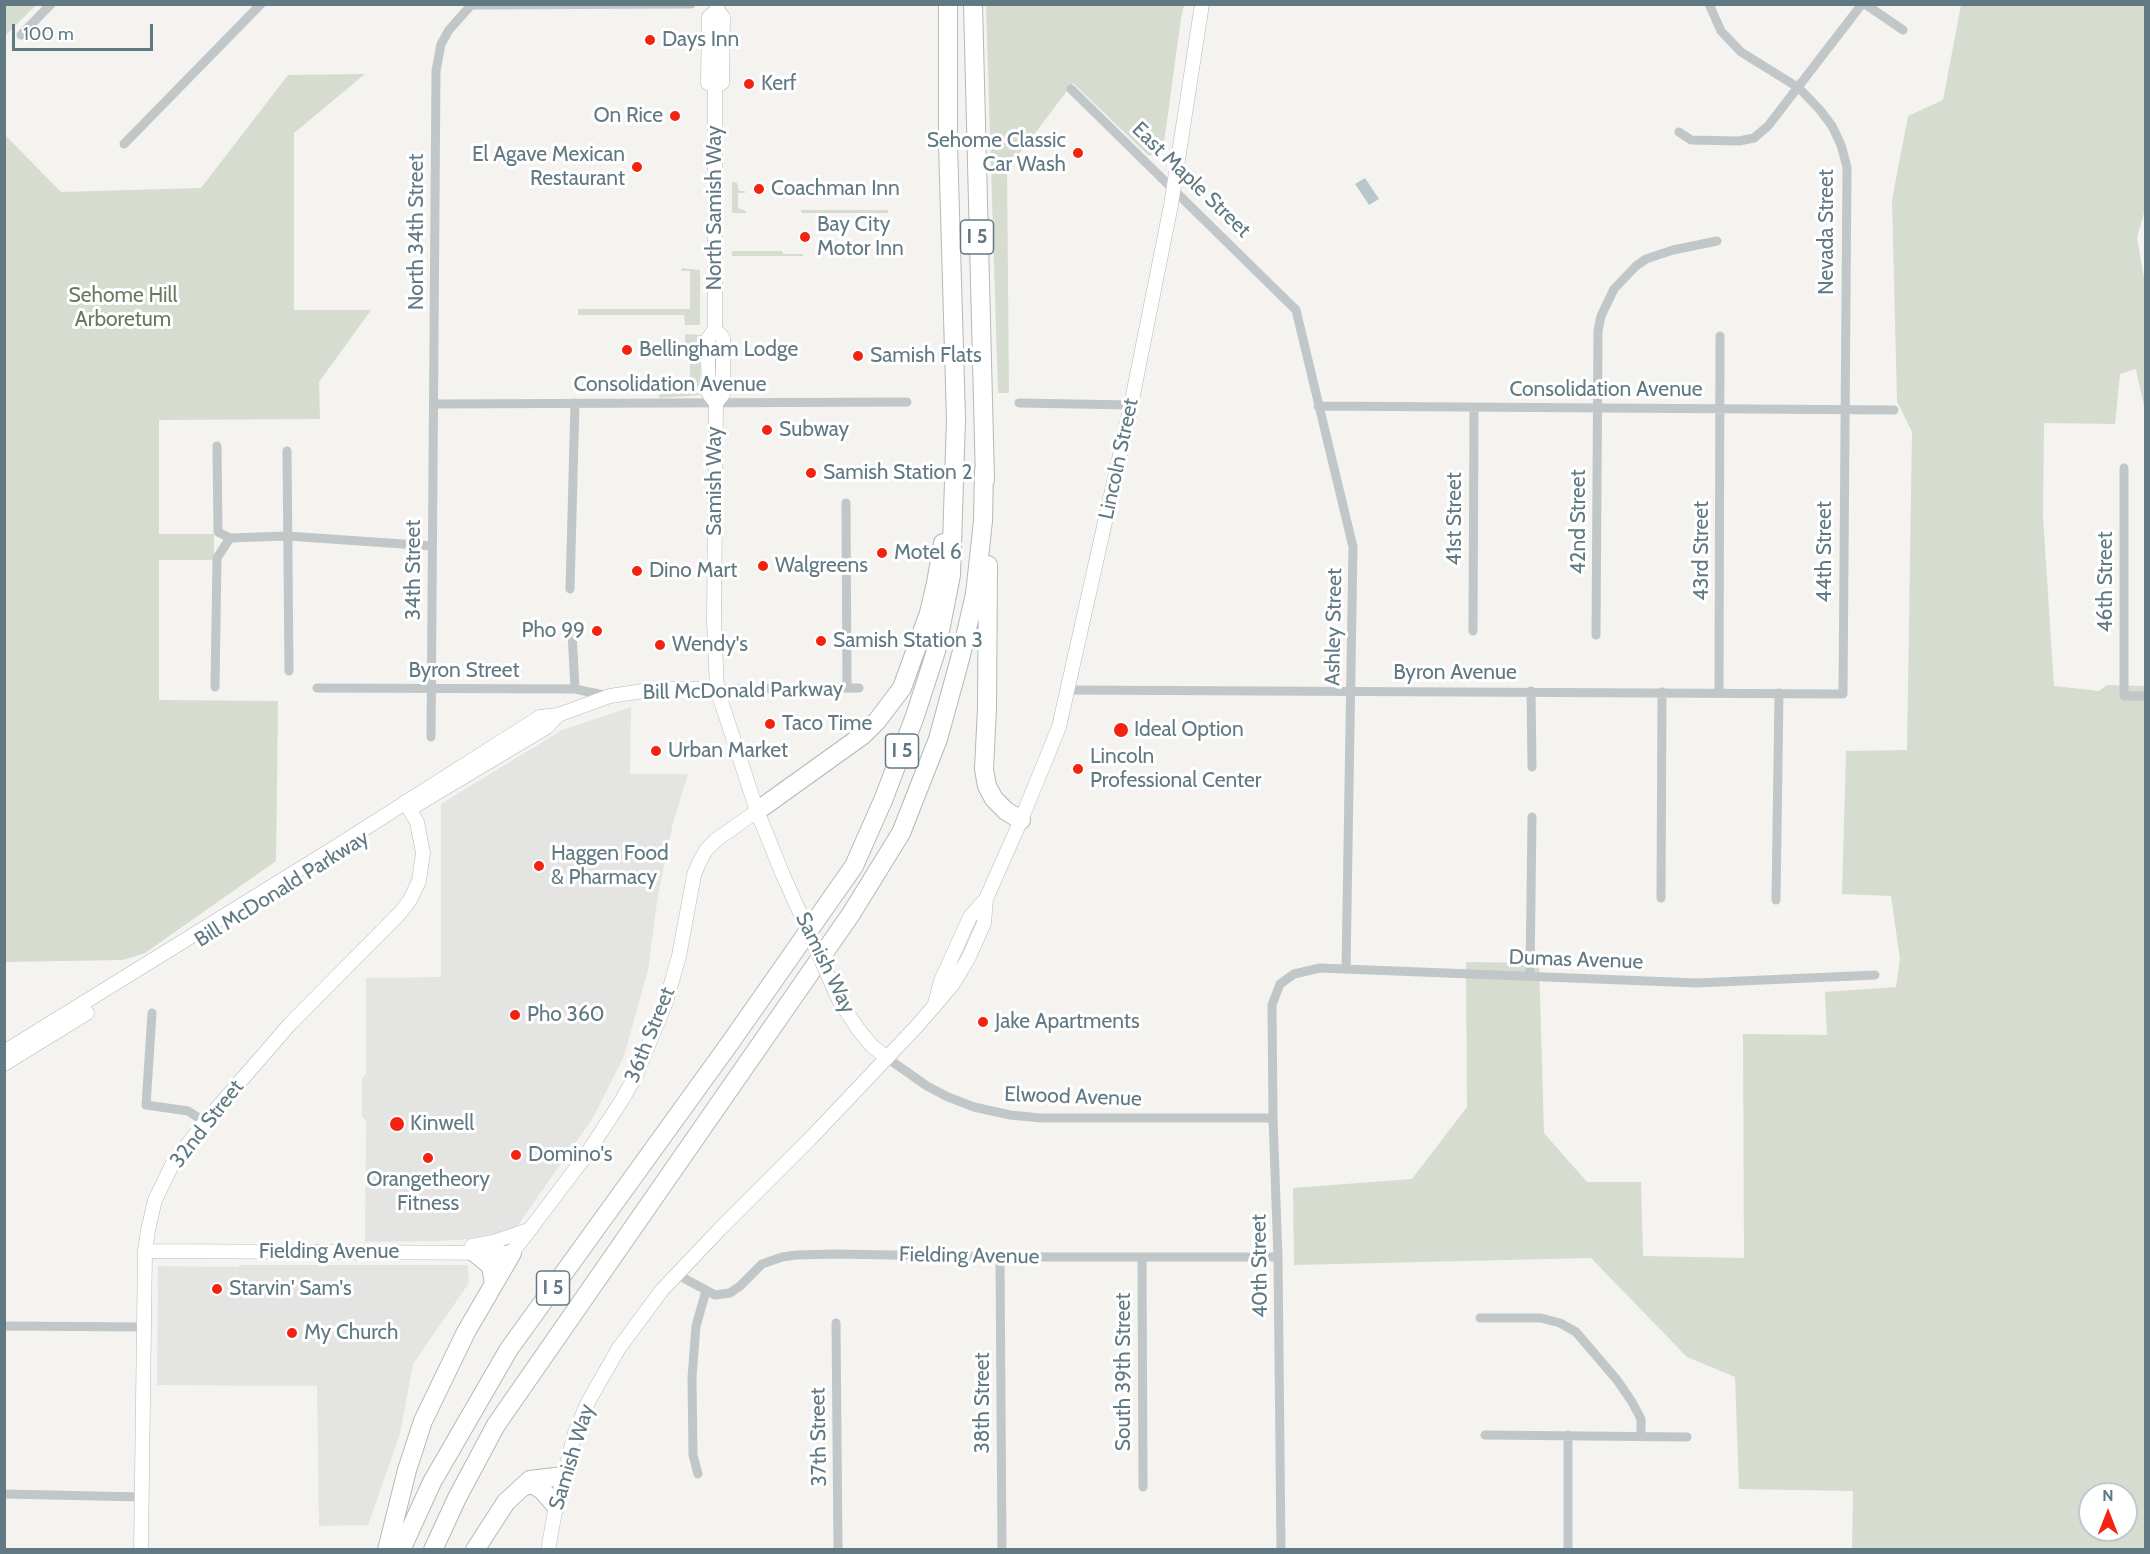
<!DOCTYPE html>
<style>
body{margin:0}
#map{position:relative;width:2150px;height:1554px;overflow:hidden;background:#f4f3ef;font-family:Cabin,sans-serif}
canvas{display:block}
.frame{position:absolute;inset:0;border:6px solid #607983;pointer-events:none}
.north{position:absolute;left:2078px;top:1482px;width:60px;height:60px;box-sizing:border-box;background:#fff;border:2px solid #bfc9cd;border-radius:50%;rotate:0deg;font-size:16px;font-weight:700;line-height:24px;text-align:center;color:#607983}
.north::after{content:'';display:block;margin:auto;width:21px;height:27px;background:#f32310;clip-path:polygon(50% 0,100% 100%,50% 72%,0 100%)}
.scale{position:absolute;left:12px;top:24px;width:141px;height:27px;box-sizing:border-box;border:3px solid #607983;border-top:0;padding-left:8px;font-size:18px;line-height:21px;white-space:nowrap;color:#607983;-webkit-text-stroke:4px #fff;paint-order:stroke}
</style>
<div id="map">
<canvas width="2150" height="1554"></canvas>
<div class="frame"></div>
<div class="north">N</div>
<div class="scale">100 m</div>
</div>
<script>
const ctx = document.querySelector('canvas').getContext('2d');
ctx.lineJoin = 'round';
function paint(path, color) { ctx.fillStyle = color; ctx.fill(path, 'evenodd'); }
const shape = rows => new Path2D(rows.map(r => 'M' + r).join(''));
function strokePath(path, color, width, dash) { ctx.strokeStyle = color; ctx.lineWidth = width; ctx.lineCap = dash ? 'butt' : 'round'; ctx.setLineDash(dash || []); ctx.stroke(path); }
function label(font, color, halo, rows, align = 'center') {
  ctx.font = font + ' Cabin,sans-serif'; ctx.lineWidth = 6; ctx.setLineDash([]); ctx.textBaseline = 'middle'; ctx.strokeStyle = halo; ctx.fillStyle = color; for (const [text, x, y, turn = 0] of rows) {
    ctx.save(); ctx.translate(x, y); ctx.rotate((+turn || 0) * Math.PI / 180); ctx.textAlign = isNaN(turn) ? turn : align; if (halo) ctx.strokeText(text, 0, 0); ctx.fillText(text, 0, 0); ctx.restore();
  }
}
const built = shape([
 [631,707,630,774,688,774,673,823,658,895,648,970,624,1056,593,1118,516,1228,487,1238,441,1241,365,1242,366,1121,362,1116,362,1079,366,1074,366,978,441,977,441,804,562,730],
 [239,1265,468,1265,469,1283,413,1364,400,1434,368,1525,319,1526,317,1386,157,1385,158,1266,239,1267]
]);
const green = shape([
 [4,5,36,5,5,36,4,36],
 [986,5,1184,5,1181,18,1163,150,1149,156,1073,83,1007,170,1009,393,998,393],
 [1961,5,2145,5,2144,213,2137,238,2145,283,2145,412,2136,369,2120,374,2115,424,2044,423,2043,517,2054,686,2099,691,2107,685,2145,686,2145,1549,1852,1549,1853,1491,1739,1489,1735,1377,1687,1357,1591,1258,1294,1265,1293,1188,1412,1179,1467,1107,1466,962,1539,963,1544,1133,1587,1182,1641,1182,1643,1256,1744,1258,1743,1034,1827,1035,1825,992,1896,987,1900,959,1891,896,1842,894,1846,751,1907,750,1912,432,1897,401,1892,200,1908,116,1943,100],
 [2090,1494,2126,1494,2126,1530,2090,1530],
 [365,74,294,133,294,310,371,310,319,382,320,419,159,420,159,534,214,534,214,560,159,560,159,700,278,701,276,861,145,953,123,960,5,962,4,134,61,192,201,188,288,75],
 [732,182,737,183,739,191,745,191,745,193,738,193,738,208,746,211,746,213,732,213],
 [801,210,888,210,888,213,802,213],
 [732,251,782,251,783,254,803,254,803,256,732,256],
 [682,268,700,270,700,324,699,325,685,325,684,315,578,315,578,309,690,309,690,271,681,271],
 [685,334,701,335,700,395,659,398,659,395,663,393,690,390,690,355,685,354]
]);
const water = shape([
 [1365,178,1379,199,1369,205,1355,184]
]);
const street = shape([
 [1865,4,1903,30],
 [471,5,691,4],
 [21,35,51,4],
 [1071,89,1296,310,1353,547,1346,968],
 [1679,132,1691,140,1739,141,1754,138,1768,126,1862,4],
 [124,144,261,4],
 [1019,403,1131,405],
 [434,404,907,402],
 [1318,406,1894,410],
 [217,446,218,532,230,538,287,536,432,546],
 [287,451,289,671],
 [2124,468,2124,696,2146,696],
 [846,503,847,688],
 [570,589,575,403],
 [1473,631,1474,408],
 [572,632,575,689],
 [1596,635,1598,331,1601,316,1614,289,1636,266,1646,259,1673,250,1717,241],
 [215,687,217,558,230,538],
 [317,688,575,689,608,696],
 [717,689,859,688],
 [1068,690,1843,694,1847,167,1841,145,1832,126,1820,110,1799,88,1741,52,1721,31,1709,4],
 [1531,691,1532,767],
 [1719,692,1720,336],
 [431,737,436,71,441,44,449,30,472,4],
 [1661,898,1662,692],
 [1776,900,1779,693],
 [1530,976,1532,817],
 [152,1013,146,1105,188,1111,205,1122],
 [887,1058,927,1086,948,1097,974,1107,1010,1115,1041,1118,1273,1118],
 [1000,1257,1002,1550],
 [1142,1257,1143,1487],
 [678,1275,715,1295,730,1293,740,1286,762,1264,782,1257,796,1255,836,1254,1000,1257,1278,1257],
 [1480,1318,1541,1318,1560,1323,1576,1332,1617,1380,1632,1402,1641,1419,1641,1436],
 [836,1323,838,1550],
 [4,1326,145,1327],
 [1485,1435,1687,1437],
 [1568,1435,1568,1550],
 [698,1474,693,1455,692,1378,696,1326,706,1291],
 [4,1494,143,1497],
 [1281,1550,1278,1257,1273,1118,1272,1005,1280,984,1294,974,1320,968,1697,983,1875,975]
]);
const secondary = shape([
 [715,87,715,329,708,339,708,359,709,394,716,403],
 [715,87,722,83,723,17,717,10,717,4],
 [715,87,708,83,709,17,717,10],
 [715,329,723,338,723,394,716,403],
 [716,403,714,621,717,689,757,811,783,875],
 [413,807,547,727,558,715],
 [839,1000,858,1029,872,1046,887,1058],
 [934,1007,941,981,970,917,986,899,1021,820,1059,727,1129,415,1171,205,1202,4],
 [4,1052,334,848,540,717,558,715,610,696,656,689,717,689],
 [4,1064,87,1013],
 [472,1246,493,1242,531,1229],
 [145,1251,512,1253,584,1158,622,1100,636,1075,666,1002,679,956,694,875,699,863,706,850,716,840,757,811],
 [141,1550,145,1251,148,1230,155,1200,172,1165,205,1122,290,1024,400,913,410,900,419,881,423,853,417,822,405,802],
 [548,1550,556,1506,575,1433,588,1402,619,1348,662,1290,719,1230,809,1140,917,1026,953,984,969,957,984,923,986,899]
]);
const highway = shape([
 [973,4,985,480],
 [988,565,987,708,984,769,987,786,994,799,1006,811,1021,820],
 [757,811,863,735,877,721,902,688,929,613,936,583,943,543],
 [474,1252,491,1266,494,1284],
 [522,1487,532,1484,542,1490,556,1506],
 [387,1550,407,1470,423,1421,466,1332,512,1253],
 [401,1550,432,1482,509,1349,730,1043,854,866,884,798,915,716,936,651,951,575,956,419,948,144,948,4],
 [433,1550,457,1498,496,1425,851,914,901,833,938,739,961,655,975,594,983,521,984,470],
 [475,1550,506,1502,530,1480,564,1476]
]);
const secondaryBridge = shape([
 [783,875,839,1000]
]);
const markers = [
 [650,40,6,"#f32310"],
 [749,84,6,"#f32310"],
 [675,116,6,"#f32310"],
 [1078,153,6,"#f32310"],
 [637,167,6,"#f32310"],
 [759,189,6,"#f32310"],
 [805,237,6,"#f32310"],
 [627,350,6,"#f32310"],
 [858,356,6,"#f32310"],
 [767,430,6,"#f32310"],
 [811,473,6,"#f32310"],
 [882,553,6,"#f32310"],
 [763,566,6,"#f32310"],
 [637,571,6,"#f32310"],
 [597,631,6,"#f32310"],
 [821,641,6,"#f32310"],
 [660,645,6,"#f32310"],
 [770,724,6,"#f32310"],
 [1121,730,8,"#f32310"],
 [656,751,6,"#f32310"],
 [1078,769,6,"#f32310"],
 [539,866,6,"#f32310"],
 [515,1015,6,"#f32310"],
 [983,1022,6,"#f32310"],
 [397,1124,8,"#f32310"],
 [516,1155,6,"#f32310"],
 [428,1158,6,"#f32310"],
 [217,1289,6,"#f32310"],
 [292,1333,6,"#f32310"]
];
const shields = [
 [977,237,33],
 [902,751,33],
 [553,1288,33]
];
const shieldNames = [
 ["I 5",977,237],
 ["I 5",902,751],
 ["I 5",553,1288]
];
const poiNames = [
 ["Days Inn",662,40],
 ["Kerf",761,84],
 ["On Rice",663,116,"right"],
 ["Sehome Classic",1066,141,"right"],
 ["Car Wash",1066,165,"right"],
 ["El Agave Mexican",625,155,"right"],
 ["Restaurant",625,179,"right"],
 ["Coachman Inn",771,189],
 ["Bay City",817,225],
 ["Motor Inn",817,249],
 ["Bellingham Lodge",639,350],
 ["Samish Flats",870,356],
 ["Subway",779,430],
 ["Samish Station 2",823,473],
 ["Motel 6",894,553],
 ["Walgreens",775,566],
 ["Dino Mart",649,571],
 ["Pho 99",585,631,"right"],
 ["Samish Station 3",833,641],
 ["Wendy's",672,645],
 ["Taco Time",782,724],
 ["Ideal Option",1134,730],
 ["Urban Market",668,751],
 ["Lincoln",1090,757],
 ["Professional Center",1090,781],
 ["Haggen Food",551,854],
 ["& Pharmacy",551,878],
 ["Pho 360",527,1015],
 ["Jake Apartments",995,1022],
 ["Kinwell",410,1124],
 ["Domino's",528,1155],
 ["Orangetheory",428,1180,"center"],
 ["Fitness",428,1204,"center"],
 ["Starvin' Sam's",229,1289],
 ["My Church",304,1333]
];
const streetNames = [
 ["East Maple Street",1191,180,44],
 ["North Samish Way",715,208,-90],
 ["North 34th Street",417,232,-90],
 ["Nevada Street",1827,232,-90],
 ["Consolidation Avenue",670,385],
 ["Consolidation Avenue",1606,390],
 ["Lincoln Street",1119,459,-78],
 ["Samish Way",715,481,-90],
 ["41st Street",1455,519,-90],
 ["42nd Street",1579,522,-90],
 ["43rd Street",1702,551,-90],
 ["44th Street",1825,552,-90],
 ["34th Street",414,570,-90],
 ["46th Street",2106,582,-90],
 ["Ashley Street",1334,627,-89],
 ["Byron Street",464,671],
 ["Byron Avenue",1455,673],
 ["Bill McDonald Parkway",743,691,-1],
 ["Bill McDonald Parkway",282,889,-32],
 ["Dumas Avenue",1576,960,2],
 ["Samish Way",825,963,64],
 ["36th Street",650,1035,-68],
 ["Elwood Avenue",1073,1097,2],
 ["32nd Street",207,1124,-52],
 ["Fielding Avenue",329,1252],
 ["Fielding Avenue",969,1256,1],
 ["40th Street",1260,1266,-91],
 ["South 39th Street",1124,1372,-90],
 ["38th Street",983,1403,-90],
 ["37th Street",819,1437,-91],
 ["Samish Way",572,1457,-73]
];
const parkNames = [
 ["Sehome Hill",123,296],
 ["Arboretum",123,320]
];
paint(built, '#e4e5e3');
paint(green, '#d6dcd0');
paint(water, '#b8c8ca');
strokePath(secondary, '#b3babd', 15);
strokePath(highway, '#b3b8ba', 20);
strokePath(street, '#c1c6c8', 9);
strokePath(secondary, '#fff', 14);
strokePath(highway, '#fff', 18);
strokePath(secondaryBridge, '#b3babd', 15, []);
strokePath(secondaryBridge, '#fff', 14);
for (const [x, y, r, color] of markers) { const dot = new Path2D(); dot.arc(x, y, r, 0, 2 * Math.PI); ctx.fillStyle = color; ctx.fill(dot); strokePath(dot, '#fff', 2); }
for (const [x, y, w] of shields) { const box = new Path2D(); box.roundRect(x - w / 2, y - 17, w, 34, 4.5); ctx.fillStyle = '#fff'; ctx.fill(box); strokePath(box, '#607983', 1.5); }
label('bold 20px', '#607983', null, shieldNames);
label('21px', '#607983', '#fff', poiNames, 'left');
label('21px', '#607983', '#fff', streetNames);
label('21px', '#697a5f', '#fff', parkNames);
</script>
